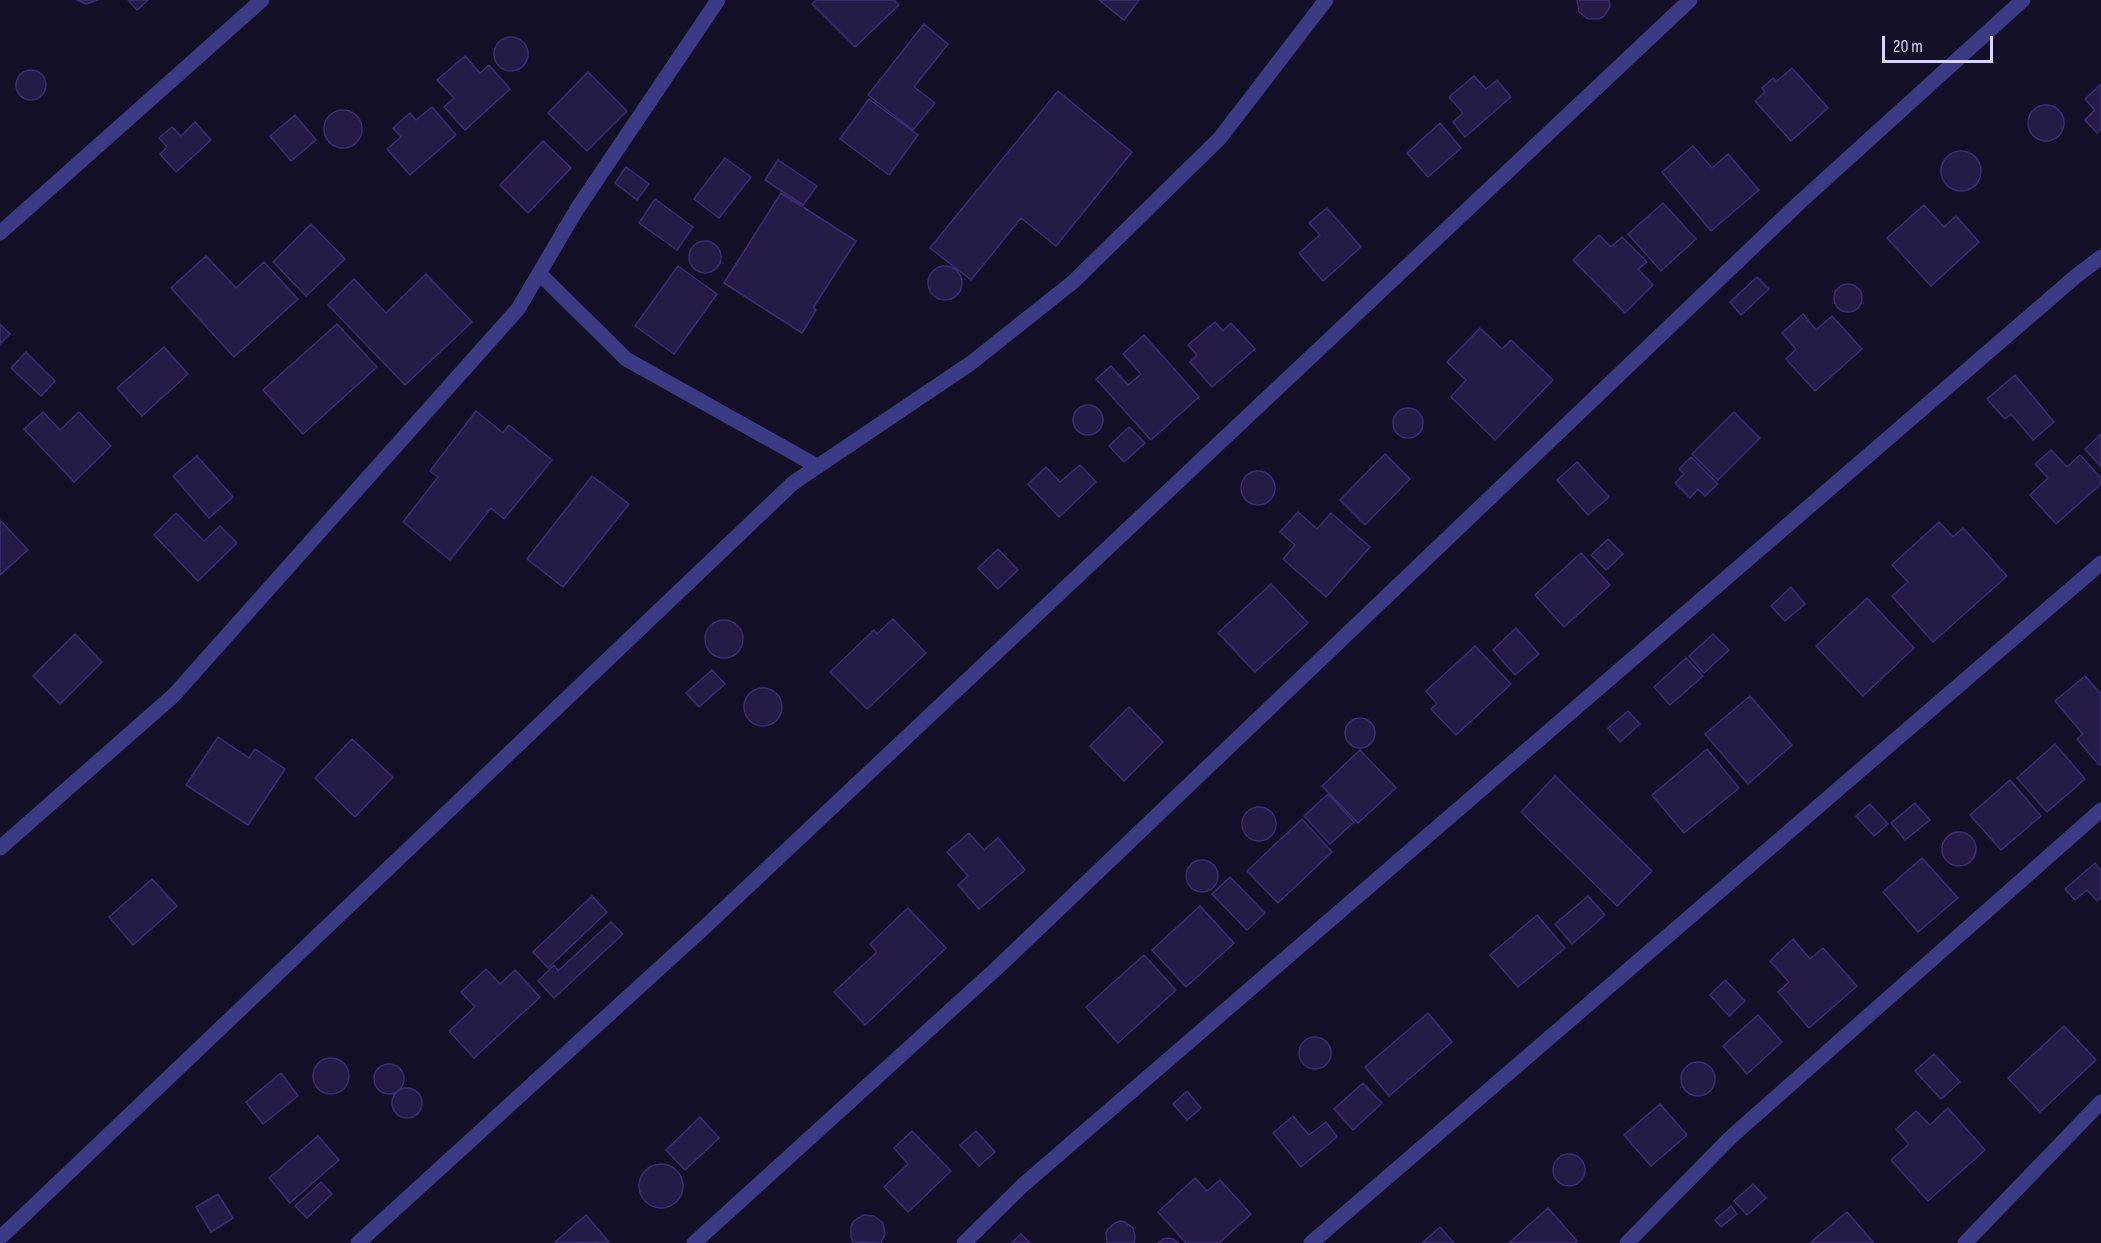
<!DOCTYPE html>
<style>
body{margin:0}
#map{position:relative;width:2101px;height:1243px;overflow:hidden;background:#130f26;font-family:"Sofia Sans Condensed",sans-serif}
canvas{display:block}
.scale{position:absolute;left:1882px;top:36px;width:111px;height:27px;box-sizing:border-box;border:3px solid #d9d4ff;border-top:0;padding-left:8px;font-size:18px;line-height:21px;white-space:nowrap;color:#d9d4ff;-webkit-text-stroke:4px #130f26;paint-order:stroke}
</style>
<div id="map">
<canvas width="2101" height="1243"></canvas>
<div class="scale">20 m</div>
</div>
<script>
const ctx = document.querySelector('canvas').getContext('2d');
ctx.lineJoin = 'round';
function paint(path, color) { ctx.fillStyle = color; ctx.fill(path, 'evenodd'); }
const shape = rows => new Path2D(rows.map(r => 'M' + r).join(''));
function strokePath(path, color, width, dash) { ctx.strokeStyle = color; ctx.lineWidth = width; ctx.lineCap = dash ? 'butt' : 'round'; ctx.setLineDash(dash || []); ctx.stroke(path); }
const building = shape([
 [77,0,98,0,86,4,77,0],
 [128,0,148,0,137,10,128,0],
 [816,0,894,0,899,5,855,47,812,4,816,0],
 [1099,0,1139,0,1124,20,1099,0],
 [1577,0,1609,0,1610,7,1604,16,1599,19,1588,19,1579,12,1577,0],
 [924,24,948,44,914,87,935,103,913,130,868,95,924,24],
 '494 54a17 17 0 1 1 34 0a17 17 0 1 1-34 0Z',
 [465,56,480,73,489,65,510,89,465,130,444,107,454,98,437,80,465,56],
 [1792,68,1828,108,1791,141,1755,101,1765,92,1762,88,1773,78,1776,82,1792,68],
 '16 85a15 15 0 1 1 30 0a15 15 0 1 1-30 0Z',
 [588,72,627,111,587,151,548,113,588,72],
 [1474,76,1486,89,1497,80,1511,97,1465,137,1453,122,1463,113,1449,97,1474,76],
 [2101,84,2101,129,2097,133,2085,120,2095,110,2085,99,2101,84],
 [1058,91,1132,152,1056,246,1021,218,971,280,930,248,1058,91],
 [869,99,918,135,889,175,840,139,869,99],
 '2028 123a18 18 0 1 1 36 0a18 18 0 1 1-36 0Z',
 [432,107,456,135,410,175,387,149,401,137,393,128,410,113,416,120,432,107],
 '324 129a19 19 0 1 1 38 0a19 19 0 1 1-38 0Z',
 [295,115,316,140,291,161,270,136,295,115],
 [195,122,211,140,176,172,160,154,167,147,159,138,172,127,181,136,195,122],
 [1440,123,1461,148,1428,177,1407,153,1440,123],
 [543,141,571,168,528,213,500,185,543,141],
 [1693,146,1712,168,1728,154,1759,190,1711,231,1662,172,1693,146],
 '1941 171a20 20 0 1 1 40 0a20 20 0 1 1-40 0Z',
 [725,158,751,177,719,218,694,199,725,158],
 [778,160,817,186,803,205,765,180,778,160],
 [626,167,649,184,637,200,615,183,626,167],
 [781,193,856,241,813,308,816,310,802,333,724,283,781,193],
 [655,199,693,227,677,250,639,223,655,199],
 [1663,203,1696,239,1661,271,1628,234,1663,203],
 [1924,205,1944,227,1956,216,1979,242,1931,286,1887,238,1924,205],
 [1327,208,1361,247,1323,281,1299,253,1320,235,1309,223,1327,208],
 [311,224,345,259,306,296,273,262,311,224],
 [1599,235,1611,247,1622,237,1647,262,1638,269,1653,285,1625,313,1573,260,1599,235],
 '689 257a16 16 0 1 1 32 0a16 16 0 1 1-32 0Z',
 [206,256,236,288,264,262,298,299,234,357,171,288,206,256],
 [678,266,717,294,674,354,635,326,678,266],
 '928 283a17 17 0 1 1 34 0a17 17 0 1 1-34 0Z',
 [426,274,472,322,405,385,328,305,354,279,386,313,426,274],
 [1757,277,1769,289,1741,315,1730,302,1757,277],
 '1834 298a14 14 0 1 1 28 0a14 14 0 1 1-28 0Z',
 [1803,314,1816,330,1832,316,1862,349,1815,391,1786,359,1796,349,1782,333,1803,314],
 [1215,322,1223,331,1231,323,1255,349,1212,387,1190,362,1197,355,1188,345,1215,322],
 [0,324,10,334,0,344,0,324],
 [337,324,377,367,303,434,263,390,337,324],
 [1480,328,1502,349,1511,340,1553,380,1495,440,1451,397,1466,380,1447,362,1480,328],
 [1144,335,1199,397,1151,440,1096,379,1111,366,1128,385,1141,374,1123,354,1144,335],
 [164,347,188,374,142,416,117,388,164,347],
 [26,352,55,381,41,396,11,368,26,352],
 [2015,375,2054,422,2033,440,2011,414,2005,419,1987,399,2015,375],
 '1073 420a15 15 0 1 1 30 0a15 15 0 1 1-30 0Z',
 '1393 423a15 15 0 1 1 30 0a15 15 0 1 1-30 0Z',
 [476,411,503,433,509,425,552,460,504,519,491,508,450,560,403,522,438,477,430,471,476,411],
 [43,412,60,430,79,412,111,446,74,482,24,429,43,412],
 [1734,412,1760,438,1718,480,1692,454,1734,412],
 [1129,427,1145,443,1124,462,1109,446,1129,427],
 [2101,434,2101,467,2085,449,2101,434],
 [2051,450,2067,467,2080,455,2101,478,2101,484,2056,524,2030,495,2048,478,2035,464,2051,450],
 [1385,454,1410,479,1365,525,1340,500,1385,454],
 [197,456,233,497,209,518,173,476,197,456],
 [1691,457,1718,484,1705,496,1698,489,1690,498,1675,483,1684,474,1679,469,1691,457],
 [1577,462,1609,497,1588,515,1557,480,1577,462],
 [1080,465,1096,482,1059,517,1028,484,1046,467,1060,482,1080,465],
 '1241 488a17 17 0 1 1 34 0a17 17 0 1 1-34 0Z',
 [592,476,629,504,563,587,527,559,592,476],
 [1298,512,1317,529,1331,513,1370,547,1326,597,1283,559,1295,545,1280,532,1298,512],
 [176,513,204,541,220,526,237,543,198,581,154,535,176,513],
 [0,520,28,550,0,575,0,520],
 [1939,522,1953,537,1963,528,2007,576,1933,642,1892,596,1908,582,1892,565,1939,522],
 [1608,539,1623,554,1606,570,1591,555,1608,539],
 [998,549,1018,570,998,589,978,568,998,549],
 [1581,553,1610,585,1564,627,1535,595,1581,553],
 [1271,584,1308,623,1255,672,1218,633,1271,584],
 [1791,587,1805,604,1785,621,1771,606,1791,587],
 [1867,598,1914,648,1863,696,1816,646,1867,598],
 [893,619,926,653,867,709,830,672,874,630,877,634,893,619],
 '705 639a19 19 0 1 1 38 0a19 19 0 1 1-38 0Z',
 [1516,628,1539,654,1515,675,1493,650,1516,628],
 [75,634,102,662,60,704,33,676,75,634],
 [1713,634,1729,650,1704,673,1689,656,1713,634],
 [1475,646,1511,684,1456,735,1431,709,1437,704,1426,691,1475,646],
 [1686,658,1703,676,1670,705,1654,687,1686,658],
 [712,670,725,684,699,707,686,693,712,670],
 [2085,676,2100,693,2101,692,2101,764,2099,765,2077,739,2083,734,2055,701,2085,676],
 '744 707a19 19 0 1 1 38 0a19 19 0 1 1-38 0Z',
 [1750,696,1792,745,1748,784,1705,734,1750,696],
 [1129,707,1163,742,1124,781,1090,746,1129,707],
 [1628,711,1640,724,1620,742,1608,728,1628,711],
 '1345 733a15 15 0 1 1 30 0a15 15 0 1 1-30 0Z',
 [218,737,249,758,255,749,285,769,248,825,186,785,218,737],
 [352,739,393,777,355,817,315,778,352,739],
 [2055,744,2085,779,2047,812,2017,778,2055,744],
 [1707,749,1739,788,1684,833,1652,795,1707,749],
 [1360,750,1396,788,1358,823,1322,786,1360,750],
 [1555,776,1652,871,1617,906,1521,812,1555,776],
 [2010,780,2041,816,2001,850,1970,815,2010,780],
 [1328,794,1354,822,1330,844,1304,816,1328,794],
 [1915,803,1930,820,1905,840,1891,823,1915,803],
 [1870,804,1888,824,1874,836,1856,816,1870,804],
 '1242 824a17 17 0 1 1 34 0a17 17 0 1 1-34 0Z',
 [1302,819,1332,852,1278,903,1247,871,1302,819],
 '1942 849a17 17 0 1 1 34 0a17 17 0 1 1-34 0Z',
 [969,833,984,850,998,838,1025,870,979,909,958,885,968,876,947,852,969,833],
 [1922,858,1958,898,1918,932,1883,892,1922,858],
 '1186 876a16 16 0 1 1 32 0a16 16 0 1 1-32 0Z',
 [2095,863,2101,871,2101,898,2097,901,2087,890,2075,900,2065,889,2095,863],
 [1230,877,1265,913,1247,930,1212,894,1230,877],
 [152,879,177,906,133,945,109,917,152,879],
 [592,896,607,912,548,968,533,952,592,896],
 [1588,896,1605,915,1572,944,1555,924,1588,896],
 [1200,906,1234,943,1186,987,1152,950,1200,906],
 [908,908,946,948,865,1025,834,992,877,952,870,944,908,908],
 [1537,915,1565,948,1518,987,1490,955,1537,915],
 [611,922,623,934,554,998,538,981,554,965,558,971,611,922],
 [1793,939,1810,959,1823,948,1857,986,1809,1028,1778,992,1789,982,1770,961,1793,939],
 [1144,955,1176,990,1118,1043,1086,1007,1144,955],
 [486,969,500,984,515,970,540,997,474,1058,449,1031,475,1007,461,992,486,969],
 [1725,980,1745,1001,1729,1016,1710,995,1725,980],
 [1428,1013,1452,1042,1389,1096,1365,1067,1428,1013],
 [1758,1015,1782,1042,1747,1074,1723,1046,1758,1015],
 [2064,1026,2096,1060,2040,1112,2008,1078,2064,1026],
 '1299 1053a16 16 0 1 1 32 0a16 16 0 1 1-32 0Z',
 [1934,1054,1960,1082,1941,1099,1915,1071,1934,1054],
 '313 1076a18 18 0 1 1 36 0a18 18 0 1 1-36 0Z',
 '1681 1079a17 17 0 1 1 34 0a17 17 0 1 1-34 0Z',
 '374 1079a15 15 0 1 1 30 0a15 15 0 1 1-30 0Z',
 [281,1073,298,1096,263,1124,246,1102,281,1073],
 [1363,1083,1382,1103,1353,1130,1334,1109,1363,1083],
 '392 1103a15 15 0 1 1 30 0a15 15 0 1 1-30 0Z',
 [1187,1091,1201,1108,1187,1120,1173,1104,1187,1091],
 [1660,1104,1687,1135,1651,1166,1624,1135,1660,1104],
 [1948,1108,1985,1150,1928,1201,1891,1160,1909,1144,1896,1129,1916,1111,1930,1125,1948,1108],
 [1293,1116,1309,1135,1326,1122,1337,1137,1301,1167,1273,1133,1293,1116],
 [700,1117,719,1138,685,1170,666,1150,700,1117],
 [912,1131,951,1171,908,1212,884,1187,908,1164,894,1148,912,1131],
 [976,1131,995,1152,979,1166,960,1145,976,1131],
 [318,1136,339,1160,290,1203,269,1178,318,1136],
 '1553 1170a16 16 0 1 1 32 0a16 16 0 1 1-32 0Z',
 '639 1186a22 22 0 1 1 44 0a22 22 0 1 1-44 0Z',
 [1195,1178,1207,1191,1220,1180,1251,1214,1219,1243,1186,1243,1158,1212,1195,1178],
 [321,1182,332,1194,307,1218,295,1206,321,1182],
 [1753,1184,1766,1198,1747,1215,1734,1201,1753,1184],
 [218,1194,233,1218,211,1232,196,1207,218,1194],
 [1731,1206,1737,1214,1721,1227,1715,1220,1731,1206],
 [1548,1208,1577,1241,1574,1243,1509,1243,1548,1208],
 [1847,1212,1874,1243,1810,1243,1847,1212],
 [586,1215,609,1242,554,1243,586,1215],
 [863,1215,874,1216,883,1223,885,1234,881,1243,853,1242,851,1237,851,1226,854,1221,863,1215],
 [1120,1221,1125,1222,1133,1228,1135,1237,1134,1243,1107,1243,1106,1233,1108,1229,1115,1223,1120,1221],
 [1440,1227,1454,1243,1422,1243,1440,1227],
 [1021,1234,1030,1243,1011,1243,1021,1234],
 [1168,1238,1173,1239,1179,1243,1158,1243,1163,1239,1168,1238]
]);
const minor = shape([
 [0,233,262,0],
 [539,273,626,359,817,466],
 [0,848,174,695,518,309,577,209,718,0],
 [0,1238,793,483,971,363,1073,282,1220,138,1326,0],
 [358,1243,707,925,1690,0],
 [694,1243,997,968,1799,203,2023,0],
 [964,1243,1023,1185,2075,277,2101,257],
 [1311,1243,2101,563],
 [1627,1243,1731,1137,2101,810],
 [1965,1243,2101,1102]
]);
paint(building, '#241b47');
strokePath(building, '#3b2d73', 1.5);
strokePath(minor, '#3d3a85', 15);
</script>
